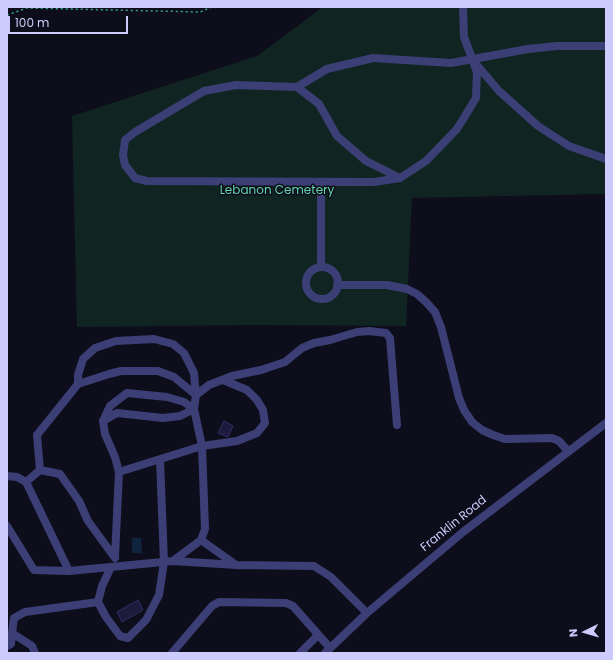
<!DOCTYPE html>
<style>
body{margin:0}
#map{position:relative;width:613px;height:660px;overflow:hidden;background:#0e0d1b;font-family:Poppins,sans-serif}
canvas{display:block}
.frame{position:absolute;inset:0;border:8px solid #cccbfb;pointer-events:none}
.north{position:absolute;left:565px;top:612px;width:40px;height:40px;-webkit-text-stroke:3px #0e0d1b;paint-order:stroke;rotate:265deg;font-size:11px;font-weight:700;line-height:16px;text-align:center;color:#cccbfb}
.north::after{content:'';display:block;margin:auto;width:14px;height:18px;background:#cccbfb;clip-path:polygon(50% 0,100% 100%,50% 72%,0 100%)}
.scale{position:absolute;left:8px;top:16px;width:120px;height:18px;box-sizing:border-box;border:2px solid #cccbfb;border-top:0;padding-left:5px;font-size:12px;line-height:14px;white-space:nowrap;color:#cccbfb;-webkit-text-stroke:3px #0e0d1b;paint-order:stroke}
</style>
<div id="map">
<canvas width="613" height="660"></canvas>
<div class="frame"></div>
<div class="north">N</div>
<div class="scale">100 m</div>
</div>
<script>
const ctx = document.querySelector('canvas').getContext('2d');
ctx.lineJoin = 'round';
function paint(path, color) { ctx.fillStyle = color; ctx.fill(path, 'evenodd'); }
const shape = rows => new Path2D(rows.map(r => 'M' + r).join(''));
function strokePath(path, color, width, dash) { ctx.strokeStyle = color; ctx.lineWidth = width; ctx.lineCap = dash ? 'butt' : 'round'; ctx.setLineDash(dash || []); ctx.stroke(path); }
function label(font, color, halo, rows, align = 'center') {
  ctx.font = font + ' Poppins,sans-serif'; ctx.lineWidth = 3; ctx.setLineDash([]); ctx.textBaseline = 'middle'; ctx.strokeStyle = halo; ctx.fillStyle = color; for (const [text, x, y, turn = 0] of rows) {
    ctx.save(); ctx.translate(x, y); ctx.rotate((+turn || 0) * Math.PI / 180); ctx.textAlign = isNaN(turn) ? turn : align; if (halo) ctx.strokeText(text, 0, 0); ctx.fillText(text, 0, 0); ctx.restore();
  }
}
const green = shape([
 [323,7,606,7,606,194,412,198,406,326,255,325,77,327,72,116,257,56]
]);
const water = shape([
 [132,538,141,538,142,553,132,553]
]);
const building = shape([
 [224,421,233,426,228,437,218,433,224,421],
 [138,600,143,610,122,622,117,612,138,600]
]);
const path = shape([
 [7,15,27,8,200,12,212,7]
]);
const minor = shape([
 [476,64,499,91,538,126,569,146,606,159],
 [297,87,327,69,373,58,451,63,528,49,557,46,606,46],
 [400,178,366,161,337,136,319,104,297,87,236,85,204,91,135,132,125,140,123,155,125,165,135,178,147,181,374,182,400,178,426,161,457,129,476,98,477,72,464,37,463,7],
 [321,267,321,182],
 '306 283a16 16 0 1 1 32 0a16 16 0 1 1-32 0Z',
 [337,285,387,285,407,289,417,294,426,302,435,312,441,327,459,398,464,410,472,422,482,430,493,435,505,439,552,438,559,441,568,451],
 [78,384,109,374,121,371,158,371,174,377,196,395],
 [103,421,117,413,163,418,180,416,194,409,196,395,209,385,232,376,261,370,285,362,302,348,314,343,330,340,357,332,369,331,386,333,390,338,397,425],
 [40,470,60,474,79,501,88,521,115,558],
 [122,471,202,446,237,441,257,433,265,423,263,410,257,400,247,390,223,380],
 [7,476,17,477,26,482,69,571],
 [26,482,40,470,37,435,78,384,78,375,83,359,95,348,116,341,154,339,173,344,184,353,194,373,196,395],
 [7,526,34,570,69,571,173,561,237,565,314,566,331,577,367,613],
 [201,540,236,565],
 [115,557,119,472,115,457,105,434,103,421,110,406,127,393,167,397,184,402,194,409,202,446,205,529,201,540,173,561],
 [111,567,102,586,98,602,106,617,120,636,128,638,146,620,159,595,164,562,160,460],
 [7,646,11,644,12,633],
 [35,653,32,646,12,633,14,618,25,612,98,602],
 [172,653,212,606,219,602,286,603,293,606,330,648],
 [300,653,318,635],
 [325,653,367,613,463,532,606,423]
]);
const parkNames = [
 ["Lebanon Cemetery",277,191]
];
const streetNames = [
 ["Franklin Road",454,524,-39]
];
paint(green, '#102522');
paint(water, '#0f253d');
paint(building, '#1e1a3b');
strokePath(building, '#342e65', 1);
strokePath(path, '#36a492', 1.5, [2, 3]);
strokePath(minor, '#3b3f76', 8);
label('12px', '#5fd3aa', '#0e0d1b', parkNames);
label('12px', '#cccbfb', '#0e0d1b', streetNames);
</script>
